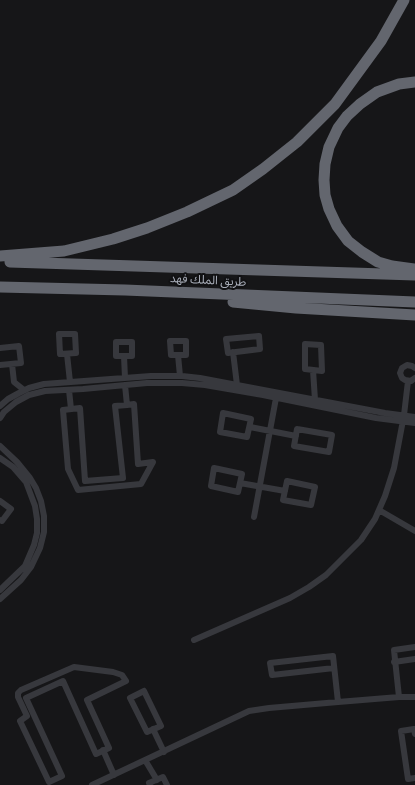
<!DOCTYPE html>
<meta charset="utf-8">
<style>
body{margin:0}
canvas{display:block;background:#161618}
</style>
<canvas width="415" height="785"></canvas>
<script>
const ctx = document.querySelector('canvas').getContext('2d');
ctx.lineJoin = 'round';
const shape = rows => new Path2D(rows.map(r => 'M' + r).join(''));
function strokePath(path, color, width, dash) { ctx.strokeStyle = color; ctx.lineWidth = width; ctx.lineCap = dash ? 'butt' : 'round'; ctx.setLineDash(dash || []); ctx.stroke(path); }
function label(font, color, halo, rows, align = 'center') {
  ctx.font = font + ' "Titillium Web","Noto Sans Arabic",sans-serif'; ctx.lineWidth = 4; ctx.setLineDash([]); ctx.textBaseline = 'middle'; ctx.strokeStyle = halo; ctx.fillStyle = color; for (const [text, x, y, turn = 0] of rows) {
    ctx.save(); ctx.translate(x, y); ctx.rotate((+turn || 0) * Math.PI / 180); ctx.textAlign = isNaN(turn) ? turn : align; if (halo) ctx.strokeText(text, 0, 0); ctx.fillText(text, 0, 0); ctx.restore();
  }
}
const street = shape([
 [59,334,75,334,76,353,60,354,59,334],
 [259,336,260,349,228,353,226,339,259,336],
 [170,341,186,341,186,355,171,355,170,341],
 [116,342,132,342,132,356,116,356,116,342],
 [305,344,321,345,322,371,305,369,305,344],
 [0,348,19,346,21,363,0,365],
 [233,352,237,385],
 [67,354,70,382],
 [178,355,180,376],
 [124,356,125,378],
 [12,364,14,382,24,390],
 [415,368,412,366,407,365,402,368,400,373,402,378,405,380,411,381,415,378],
 [313,370,315,400],
 [125,385,127,405,134,404,138,464,153,462,141,484,78,490,68,469,63,410,80,408,85,481,123,478,115,406,127,405],
 [69,390,71,409],
 [0,406,8,399,19,393,29,388,44,384,151,376,182,376,200,378,385,413,415,417],
 [223,413,251,419,247,437,220,432,223,413],
 [0,418,4,412,16,402,29,395,45,391,83,389,147,383,182,383,205,385,263,395,376,418,415,423],
 [250,427,296,436],
 [297,429,332,435,329,452,294,446,297,429],
 [0,446,17,462,30,478,36,488,41,501,44,516,44,532,40,548,31,567,21,580,0,599],
 [0,458,13,467,26,482,35,506,37,519,37,533,34,545,25,566,0,590],
 [214,468,242,474,238,492,211,486,214,468],
 [287,481,315,487,311,505,283,500,287,481],
 [240,483,285,491],
 [0,501,11,509,2,521,0,520],
 [379,510,415,531],
 [254,517,276,398],
 [194,640,290,598,309,587,326,575,361,540,375,519,385,496,394,468,404,415,408,381],
 [394,662,415,659],
 [74,667,113,672,122,675,126,681,87,700,109,748,96,754,63,681,26,698,62,776,49,782,20,721,27,716,18,697,18,693,21,690,74,667],
 [334,668,272,675,270,663,333,656,338,702],
 [144,691,161,726,147,732,130,698,144,691],
 [399,697,394,650,415,647],
 [153,729,164,752],
 [415,734,414,729,401,731,408,779,415,778],
 [103,750,114,775],
 [145,760,157,780],
 [92,785,249,711,269,708,338,702,399,697,415,697],
 [150,785,149,783,163,777,167,785]
]);
const highway = shape([
 [0,256,64,251,113,239,147,228,187,212,233,190,263,169,297,142,335,104,381,41,404,0],
 [10,262,415,275],
 [414,269,392,266,378,262,362,252,348,241,337,226,329,209,325,195,324,180,325,164,329,147,338,128,347,116,360,104,377,92,399,84,415,82],
 [0,287,125,290,415,302],
 [233,302,296,308,415,315]
]);
const streetNames = [
 ["طريق الملك فهد",208,281,3]
];
strokePath(street, '#37383d', 6);
strokePath(highway, '#63666e', 11);
label('12px', '#a8adb8', '#111113', streetNames);
</script>
